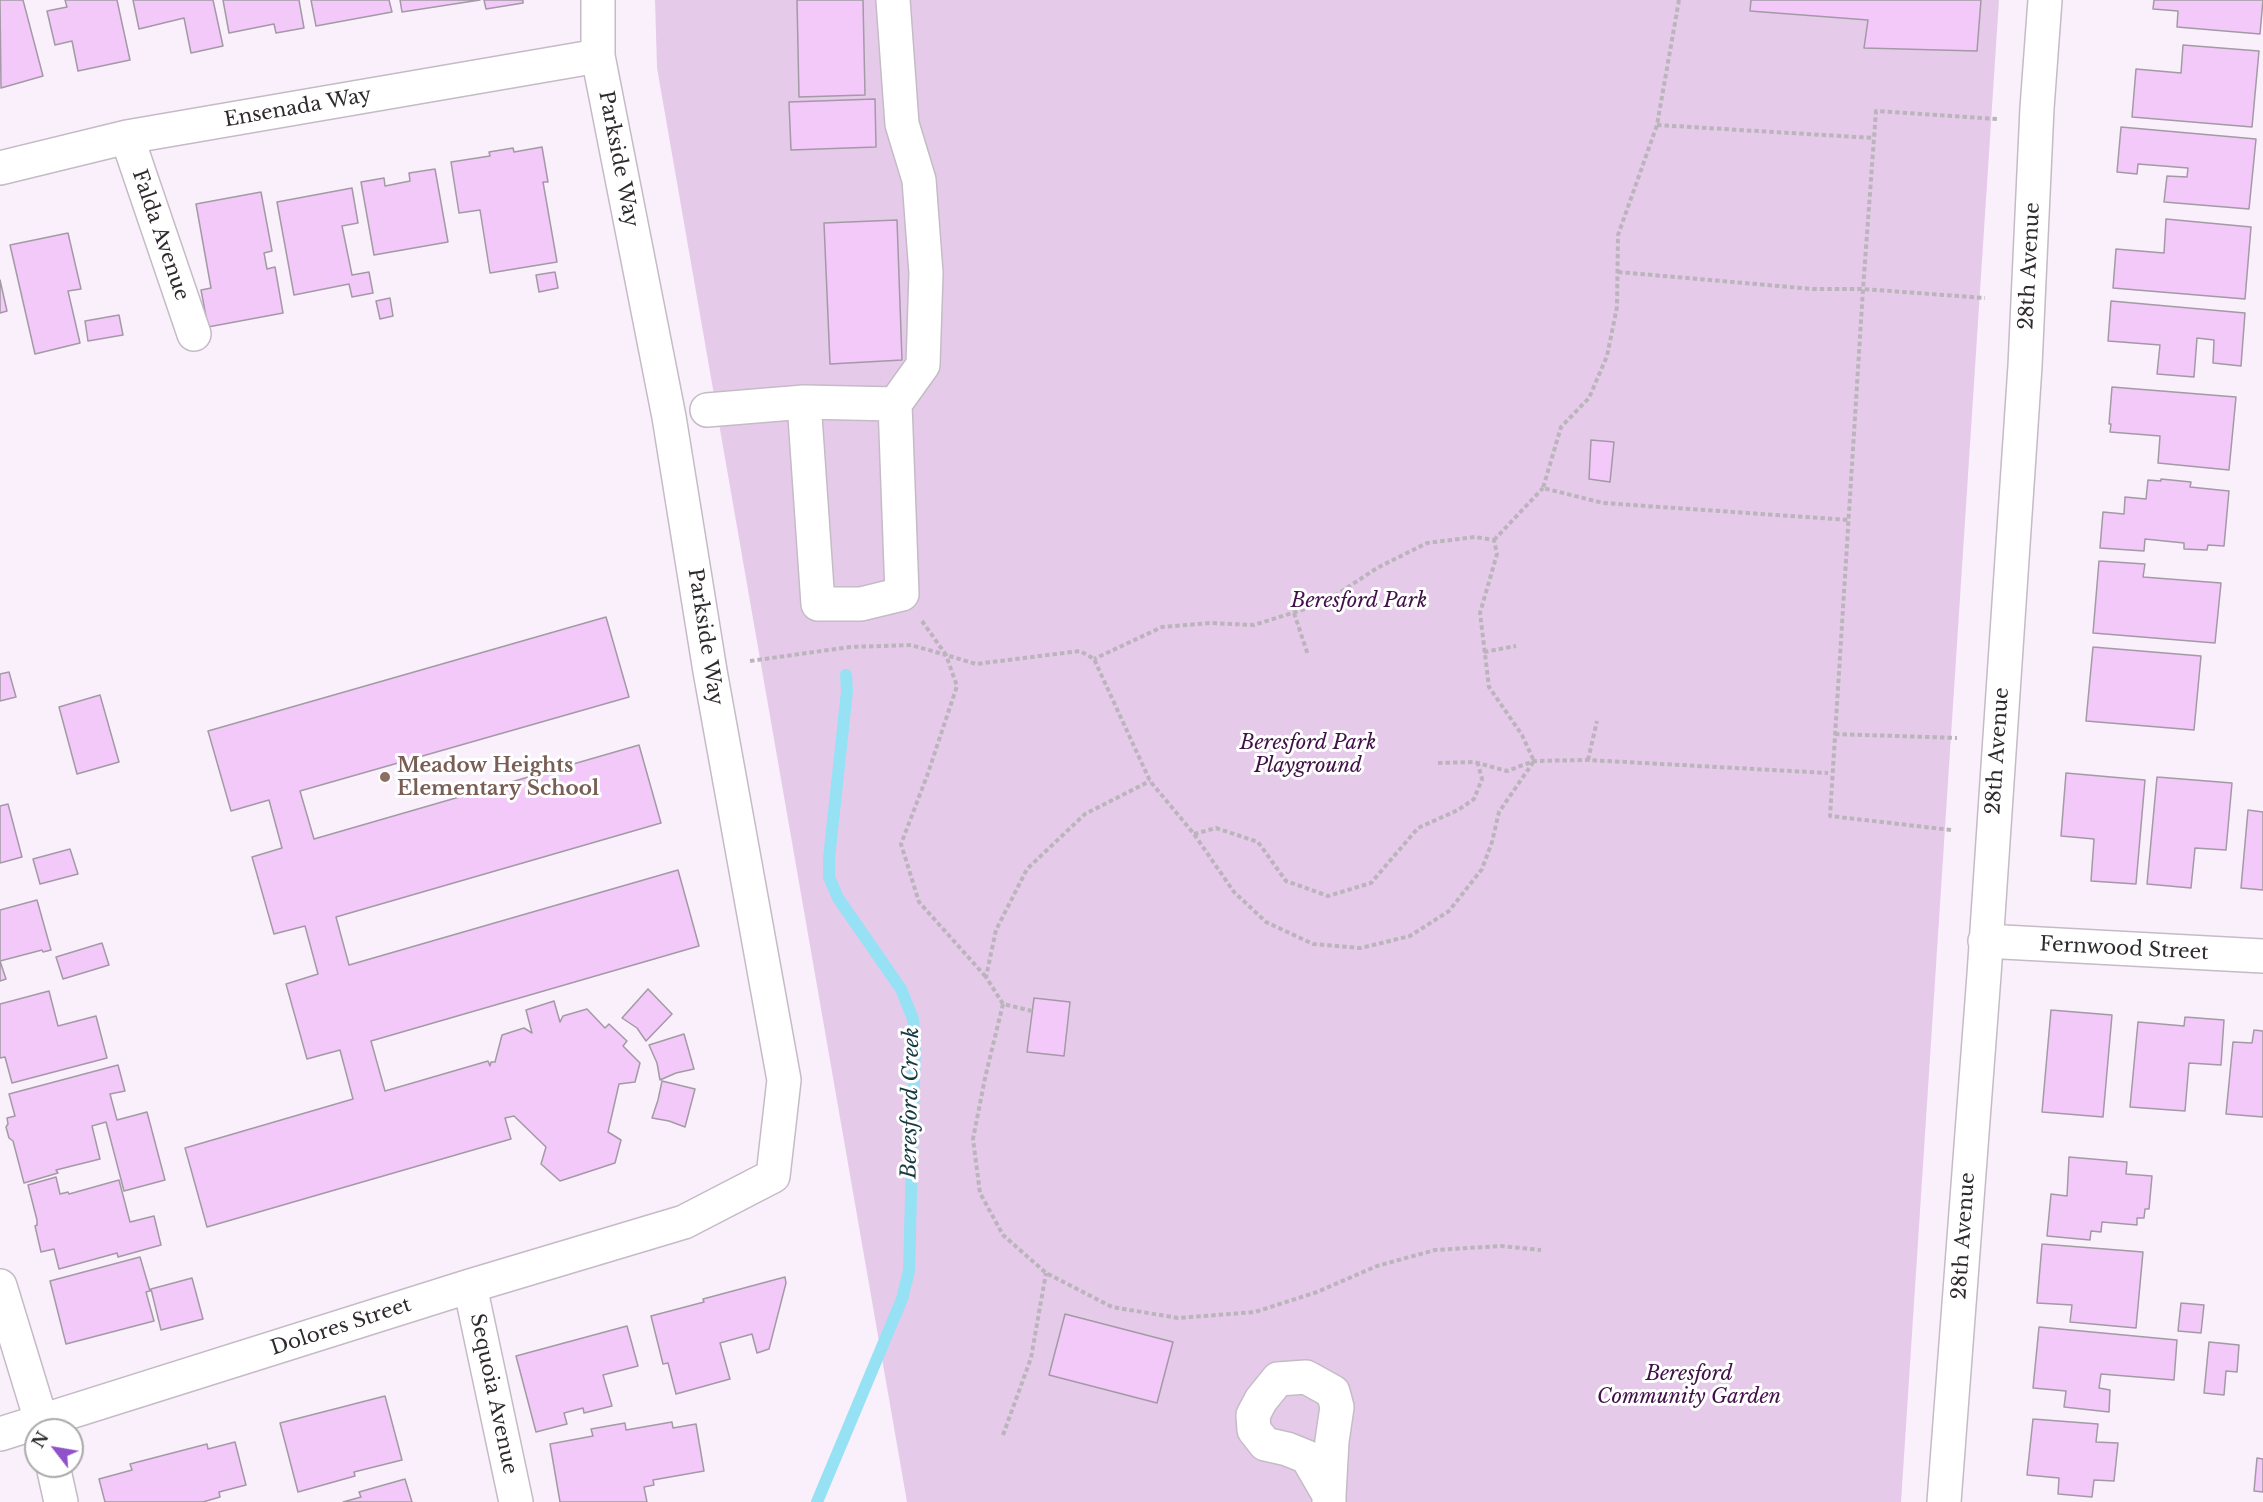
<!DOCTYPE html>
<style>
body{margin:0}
#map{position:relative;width:2263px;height:1502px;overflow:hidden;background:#faf0fc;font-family:"Libre Baskerville",serif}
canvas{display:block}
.north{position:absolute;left:24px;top:1418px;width:60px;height:60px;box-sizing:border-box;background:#fff;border:2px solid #abaaab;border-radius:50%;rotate:301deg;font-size:16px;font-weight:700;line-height:24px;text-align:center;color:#2e2a2e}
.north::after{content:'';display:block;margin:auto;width:21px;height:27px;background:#9052c8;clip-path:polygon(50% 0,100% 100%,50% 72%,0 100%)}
</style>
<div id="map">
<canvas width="2263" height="1502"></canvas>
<div class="north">N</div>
</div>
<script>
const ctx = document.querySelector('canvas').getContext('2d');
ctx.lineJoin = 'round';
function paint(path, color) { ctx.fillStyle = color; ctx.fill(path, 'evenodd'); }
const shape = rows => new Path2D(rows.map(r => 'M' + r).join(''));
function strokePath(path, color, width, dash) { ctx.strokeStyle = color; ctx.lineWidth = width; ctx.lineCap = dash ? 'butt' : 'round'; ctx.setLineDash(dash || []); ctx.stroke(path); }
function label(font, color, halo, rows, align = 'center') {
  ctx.font = font + ' "Libre Baskerville",serif'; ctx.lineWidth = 6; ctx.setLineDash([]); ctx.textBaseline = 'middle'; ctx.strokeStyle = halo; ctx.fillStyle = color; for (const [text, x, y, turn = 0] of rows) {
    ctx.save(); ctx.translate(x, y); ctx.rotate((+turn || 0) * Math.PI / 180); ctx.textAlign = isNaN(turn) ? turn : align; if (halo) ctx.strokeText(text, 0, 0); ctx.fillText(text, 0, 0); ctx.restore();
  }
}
const green = shape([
 [655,0,1999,0,1901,1502,907,1502,657,68]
]);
const stream = shape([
 [817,1502,902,1299,909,1271,915,1046,913,1019,901,989,838,898,829,877,829,858,847,691,846,675]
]);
const building = shape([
 [0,0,23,0,43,76,1,88,0,0],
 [65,0,117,0,130,60,78,71,72,41,55,45,47,11,67,7,65,0],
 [133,0,213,0,223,46,191,53,184,18,139,29,133,0],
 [223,0,299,0,304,28,276,33,274,24,229,33,223,0],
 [311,0,389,0,392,12,316,26,311,0],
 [400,0,480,0,402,12,400,0],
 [484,0,523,0,523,3,486,9,484,0],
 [797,0,863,0,865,95,799,97,797,0],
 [1751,0,1981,0,1977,51,1864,48,1868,20,1750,11,1751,0],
 [2154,0,2263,0,2260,34,2177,27,2178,11,2153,9,2154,0],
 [2183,45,2259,51,2252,127,2132,117,2136,69,2181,73,2183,45],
 [875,99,876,147,791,150,789,102,875,99],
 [2121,127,2256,139,2249,209,2164,202,2167,176,2187,177,2188,168,2138,164,2137,174,2117,172,2121,127],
 [542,147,548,182,543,182,557,262,490,273,480,210,459,213,451,162,490,156,489,152,513,148,514,152,542,147],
 [435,169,448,242,374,255,361,182,384,178,385,186,410,181,409,173,435,169],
 [352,188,358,223,342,226,352,275,369,272,373,293,352,297,349,284,294,295,277,202,352,188],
 [261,192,272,251,264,253,267,269,275,267,283,313,208,327,201,290,211,288,196,204,261,192],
 [2166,219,2251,227,2245,299,2113,288,2116,249,2164,253,2166,219],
 [897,220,902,360,830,364,824,223,897,220],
 [68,233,81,289,68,291,80,343,35,354,10,245,68,233],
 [555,272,558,288,539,292,536,275,555,272],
 [0,280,7,311,0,313,0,280],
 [390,298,393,316,380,319,376,301,390,298],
 [2111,301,2245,313,2241,366,2213,363,2214,340,2197,338,2194,377,2157,374,2160,345,2108,341,2111,301],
 [119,315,123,335,88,341,85,321,119,315],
 [2112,387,2236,397,2229,470,2158,463,2160,436,2110,432,2111,424,2109,424,2112,387],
 [1591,440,1614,442,1610,482,1589,479,1591,440],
 [2161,479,2191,482,2190,487,2229,491,2224,546,2208,545,2207,550,2184,549,2184,543,2145,539,2144,551,2100,548,2103,512,2124,514,2125,497,2146,499,2148,480,2161,481,2161,479],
 [2099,561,2145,564,2143,577,2221,583,2215,643,2093,633,2099,561],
 [606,617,629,697,300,791,314,839,639,745,661,823,336,917,349,965,678,870,699,946,371,1041,385,1091,488,1061,490,1066,491,1062,495,1062,502,1035,524,1028,532,1033,526,1010,554,1001,560,1022,563,1016,587,1009,605,1028,609,1024,627,1041,623,1046,640,1063,635,1082,619,1084,608,1132,621,1140,615,1163,560,1181,541,1164,546,1147,514,1116,505,1118,511,1139,207,1227,185,1148,353,1099,340,1050,307,1059,286,984,318,974,305,926,274,934,252,857,282,848,269,800,231,811,208,731,606,617],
 [2093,647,2201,656,2194,730,2086,721,2093,647],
 [9,672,16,697,0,701,0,674,9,672],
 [100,695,119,762,77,774,59,707,100,695],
 [2066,773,2145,780,2136,884,2091,881,2094,839,2061,836,2066,773],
 [2157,777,2232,783,2226,850,2195,848,2191,888,2147,884,2157,777],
 [8,804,22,857,0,863,0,806,8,804],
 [2248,810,2263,812,2263,890,2241,888,2248,810],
 [70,849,78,874,40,884,33,859,70,849],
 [37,900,51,950,43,952,42,950,0,961,6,979,0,981,0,910,37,900],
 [102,943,109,965,63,979,56,957,102,943],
 [648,989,672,1014,646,1041,637,1028,622,1018,648,989],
 [49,991,58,1026,96,1016,107,1058,12,1083,5,1057,0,1058,0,1004,49,991],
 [1034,998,1070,1002,1064,1056,1027,1052,1034,998],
 [2051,1010,2112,1015,2103,1117,2042,1112,2051,1010],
 [2185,1017,2224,1020,2221,1065,2189,1063,2185,1111,2130,1107,2138,1022,2184,1026,2185,1017],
 [2254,1030,2263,1031,2263,1117,2226,1114,2233,1042,2252,1043,2254,1030],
 [684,1034,694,1069,676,1073,660,1080,657,1063,649,1045,684,1034],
 [118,1065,125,1091,110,1094,117,1120,147,1112,165,1180,124,1191,106,1122,92,1126,100,1159,56,1170,58,1173,24,1183,13,1141,9,1138,6,1127,8,1124,7,1118,15,1116,9,1094,118,1065],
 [662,1081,695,1089,685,1127,669,1121,652,1118,658,1100,662,1081],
 [2069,1157,2127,1162,2126,1174,2152,1176,2149,1209,2145,1209,2144,1218,2137,1218,2137,1225,2102,1222,2101,1232,2091,1231,2090,1240,2047,1236,2051,1194,2067,1196,2069,1157],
 [56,1177,60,1194,68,1192,69,1194,119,1180,130,1222,154,1216,161,1245,118,1257,117,1253,59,1269,54,1249,41,1252,35,1226,37,1225,37,1220,28,1185,56,1177],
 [2042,1244,2143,1252,2136,1328,2070,1322,2072,1305,2037,1303,2042,1244],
 [140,1257,150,1291,146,1292,154,1321,66,1344,50,1281,140,1257],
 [785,1277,786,1283,769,1349,757,1353,752,1334,720,1343,730,1379,676,1394,668,1363,663,1364,651,1316,704,1302,703,1299,785,1277],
 [192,1278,203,1319,161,1330,151,1289,192,1278],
 [2181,1303,2204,1305,2201,1333,2178,1331,2181,1303],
 [1065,1314,1173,1342,1157,1403,1049,1375,1065,1314],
 [627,1326,638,1366,603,1375,612,1406,584,1413,583,1408,564,1413,567,1424,536,1432,516,1356,627,1326],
 [2039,1327,2177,1340,2174,1380,2101,1374,2099,1388,2110,1390,2109,1412,2064,1407,2066,1391,2033,1388,2039,1327],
 [2209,1342,2239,1345,2237,1372,2226,1371,2224,1395,2204,1393,2209,1342],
 [385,1396,402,1460,354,1472,355,1476,298,1492,280,1423,385,1396],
 [2033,1419,2098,1424,2096,1442,2118,1443,2114,1481,2094,1480,2092,1497,2058,1494,2059,1478,2027,1475,2033,1419],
 [672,1422,673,1428,696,1424,704,1471,653,1480,654,1485,644,1487,647,1502,560,1502,550,1444,593,1436,591,1429,625,1423,626,1430,672,1422],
 [235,1442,246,1485,219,1492,220,1497,203,1502,105,1502,99,1479,132,1470,130,1464,207,1444,208,1449,235,1442],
 [2257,1458,2263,1459,2263,1492,2254,1491,2257,1458],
 [405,1479,412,1502,343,1502,361,1497,359,1492,405,1479]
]);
const path = shape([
 [1679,0,1657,125,1618,235,1617,307,1607,356,1589,398,1561,427,1543,488,1603,503,1849,520],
 [1657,125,1874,138],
 [1618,272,1813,289,1863,289,1985,298],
 [1494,540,1543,488],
 [1294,613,1308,655],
 [922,621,946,655,976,664,1080,651,1094,659,1150,781,1194,834,1234,892,1266,922,1313,944,1361,948,1410,936,1449,911,1482,869,1492,842,1499,812,1534,761,1522,735,1489,687,1480,613,1497,554,1494,540,1475,537,1427,543,1377,568,1324,603,1254,625,1210,623,1162,627,1094,659],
 [1484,652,1516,646],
 [750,661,850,647,911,645,946,655,957,686,927,776,901,844,919,902,986,977],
 [1835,734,1957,738],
 [1588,760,1597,721],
 [1438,763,1474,762,1507,771,1534,761,1588,760,1828,773],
 [1951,830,1830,816,1863,289,1876,111,1997,119],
 [1194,834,1216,828,1258,842,1286,881,1328,896,1371,883,1418,828,1458,810,1474,799,1482,779,1478,764],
 [1003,1004,985,1078,973,1139,980,1193,1003,1235,1046,1273,1112,1307,1178,1318,1255,1312,1317,1292,1377,1266,1435,1250,1501,1246,1541,1250],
 [1032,1011,1003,1004,986,977,996,930,1027,869,1085,814,1150,781],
 [1003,1435,1031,1358,1046,1273]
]);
const minor = shape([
 [127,137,194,334],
 [0,168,127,137,598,56],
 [804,402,818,604,861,604,902,594,895,404,923,365,926,273,919,180,902,124,893,0],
 [707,410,804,402,895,404],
 [1985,941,2263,956],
 [0,1286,44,1430],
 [470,1286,516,1502],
 [0,1434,470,1286,684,1222,773,1176,784,1080,710,671,669,417,598,56,598,0],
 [53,1466,61,1502],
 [1329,1502,1329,1495,1332,1441,1337,1407,1333,1392,1306,1377,1278,1379,1261,1400,1253,1415,1254,1430,1265,1444,1287,1449,1307,1457,1329,1495],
 [1944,1502,1984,975,2025,366,2037,108,2045,0]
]);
const markers = [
 [385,777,6,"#8d6e63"]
];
const streetNames = [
 ["Ensenada Way",298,108,-10],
 ["Parkside Way",618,159,79],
 ["Falda Avenue",160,235,71],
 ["28th Avenue",2030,266,-87],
 ["Parkside Way",705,637,81],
 ["28th Avenue",1998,751,-86],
 ["Fernwood Street",2124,949,3],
 ["28th Avenue",1964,1236,-86],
 ["Dolores Street",341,1327,-18],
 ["Sequoia Avenue",493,1394,78]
];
const parkNames = [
 ["Beresford Park",1359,601],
 ["Beresford Park",1308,743],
 ["Playground",1308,766],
 ["Beresford",1689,1374],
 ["Community Garden",1689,1397]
];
const educationNames = [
 ["Meadow Heights",397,766],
 ["Elementary School",397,789]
];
const waterNames = [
 ["Beresford Creek",911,1103,-89]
];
paint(green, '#e5cbe9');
strokePath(stream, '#97e1f5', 12);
paint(building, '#f2c9f9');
strokePath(building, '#a39aa5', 1.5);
strokePath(minor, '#c5bbc6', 36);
strokePath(path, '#bcb4bd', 4, [4.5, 3]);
strokePath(minor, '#fff', 33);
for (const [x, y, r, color] of markers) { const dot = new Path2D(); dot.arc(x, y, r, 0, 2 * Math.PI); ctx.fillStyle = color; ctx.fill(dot); strokePath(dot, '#fff', 2); }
label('20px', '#2e2a2e', '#fff', streetNames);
label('italic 20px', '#411049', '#fff', parkNames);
label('bold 20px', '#785e54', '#fff', educationNames, 'left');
label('italic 21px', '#153941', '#fff', waterNames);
</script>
